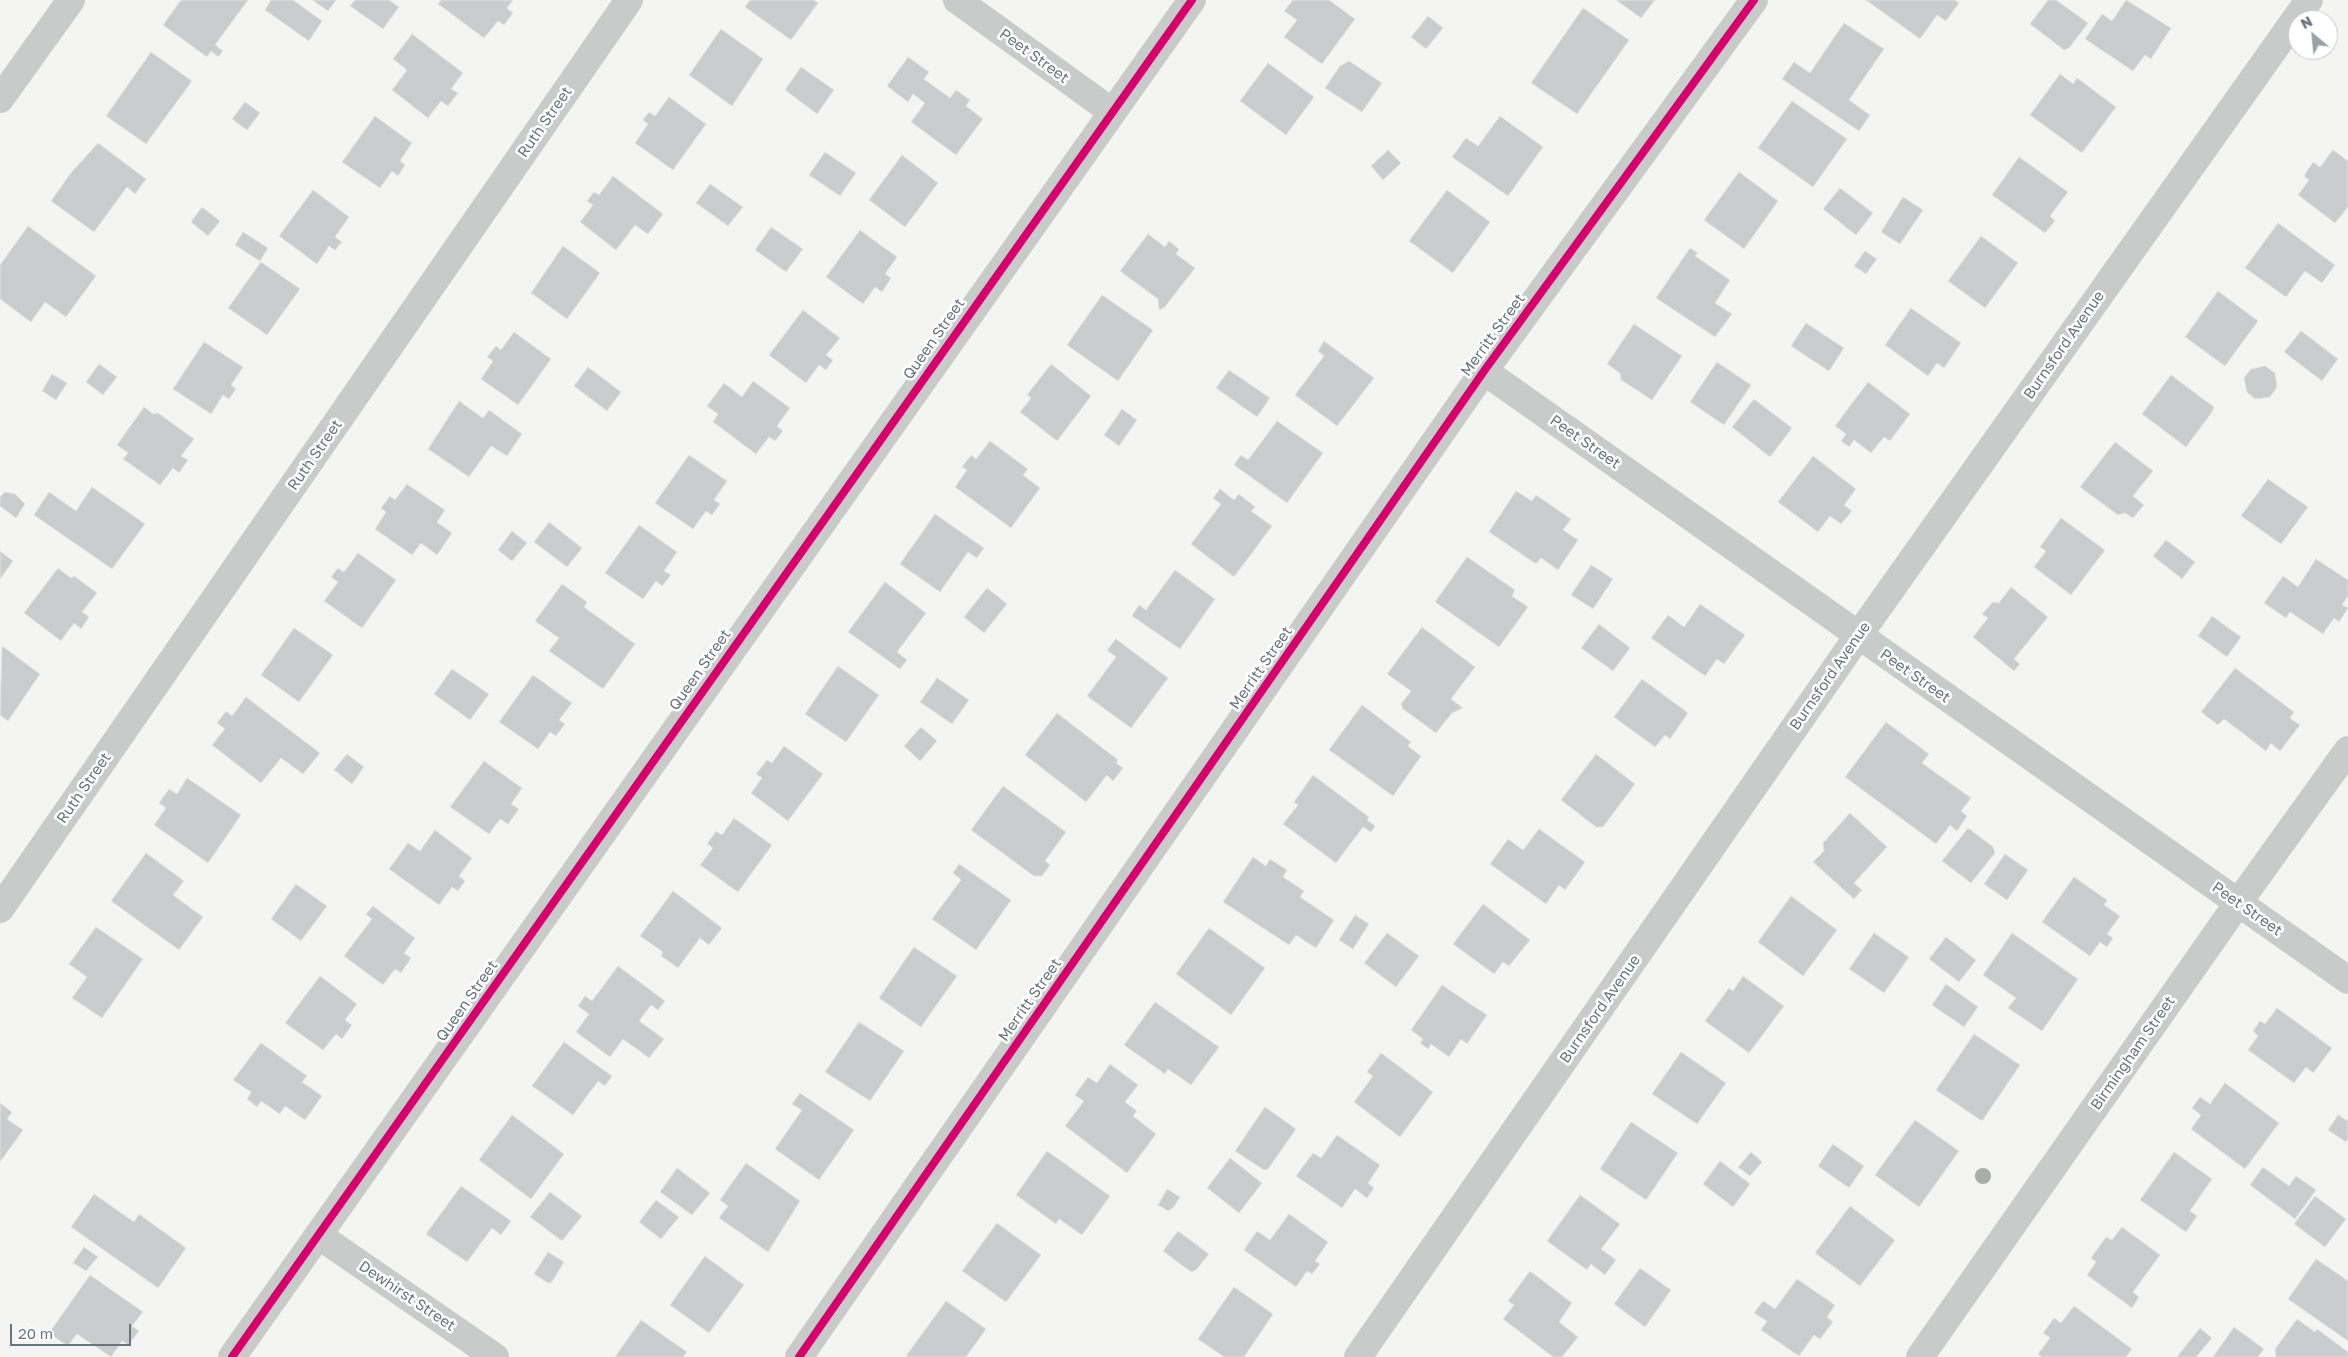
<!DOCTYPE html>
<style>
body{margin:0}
#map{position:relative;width:2348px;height:1357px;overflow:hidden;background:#f4f4f3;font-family:"Golos Text",sans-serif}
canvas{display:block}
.north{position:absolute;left:2288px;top:10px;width:50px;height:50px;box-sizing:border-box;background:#fff;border:1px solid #c3c7cc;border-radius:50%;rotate:332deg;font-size:14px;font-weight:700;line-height:20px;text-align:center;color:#68747f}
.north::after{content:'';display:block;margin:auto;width:18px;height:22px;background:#99a1a8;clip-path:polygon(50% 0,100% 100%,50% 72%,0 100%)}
.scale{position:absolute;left:10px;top:1324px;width:121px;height:22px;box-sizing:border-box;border:2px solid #68747f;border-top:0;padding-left:6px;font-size:15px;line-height:18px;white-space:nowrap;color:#68747f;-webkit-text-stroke:4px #fff;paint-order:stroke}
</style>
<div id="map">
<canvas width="2348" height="1357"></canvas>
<div class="north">N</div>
<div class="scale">20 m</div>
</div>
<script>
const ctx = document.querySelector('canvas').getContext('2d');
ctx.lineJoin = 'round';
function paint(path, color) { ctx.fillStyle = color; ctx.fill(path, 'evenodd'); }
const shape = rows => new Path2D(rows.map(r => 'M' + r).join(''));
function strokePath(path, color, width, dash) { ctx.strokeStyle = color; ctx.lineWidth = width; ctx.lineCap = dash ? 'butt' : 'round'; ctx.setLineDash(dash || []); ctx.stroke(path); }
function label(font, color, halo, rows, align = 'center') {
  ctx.font = font + ' "Golos Text",sans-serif'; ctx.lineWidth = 5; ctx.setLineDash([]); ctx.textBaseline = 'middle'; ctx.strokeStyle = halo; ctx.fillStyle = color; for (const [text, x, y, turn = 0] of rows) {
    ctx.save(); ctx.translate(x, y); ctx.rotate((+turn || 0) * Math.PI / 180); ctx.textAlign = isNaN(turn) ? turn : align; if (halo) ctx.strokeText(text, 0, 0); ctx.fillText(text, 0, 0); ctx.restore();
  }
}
const building = shape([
 [181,0,248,0,215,45,223,51,218,57,211,51,207,57,163,25,181,0],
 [271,0,293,0,322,21,309,41,265,10,271,0],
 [312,0,336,0,328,11,312,0],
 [355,0,389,0,399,7,383,29,350,6,355,0],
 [441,0,513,0,507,8,513,13,504,25,498,21,484,38,438,4,441,0],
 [750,0,814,0,818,3,791,40,745,7,750,0],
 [1293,0,1329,0,1355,19,1322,64,1284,37,1297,20,1284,11,1293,0],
 [1616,0,1655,0,1641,18,1616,0],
 [1866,0,1955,0,1959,3,1946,21,1937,15,1920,39,1866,0],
 [2048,0,2056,0,2088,23,2069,48,2064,50,2030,24,2048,0],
 [2126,0,2171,28,2151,59,2145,55,2133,71,2085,39,2102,14,2112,21,2126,0],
 [1583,8,1629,40,1577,114,1531,83,1583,8],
 [1428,16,1443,28,1426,49,1411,37,1428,16],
 [1844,23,1884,49,1849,100,1870,115,1859,131,1782,79,1794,62,1810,73,1844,23],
 [721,29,763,59,732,106,689,75,721,29],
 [412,34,463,73,451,89,458,93,448,106,441,101,428,118,392,90,407,70,393,59,412,34],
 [151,52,192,81,146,144,106,116,151,52],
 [908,57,929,72,924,79,950,98,956,90,970,100,966,106,983,119,956,155,911,122,925,103,913,94,908,102,887,86,908,57],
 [1349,61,1382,83,1362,112,1325,88,1340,66,1349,61],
 [1268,63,1314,97,1286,135,1240,101,1268,63],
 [801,67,834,90,817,114,785,90,801,67],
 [2060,74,2073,84,2077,78,2116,107,2082,153,2030,115,2060,74],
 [669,97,706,124,673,170,635,143,648,124,643,120,649,112,655,116,669,97],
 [1792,101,1847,139,1813,187,1758,148,1792,101],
 [245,102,260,113,247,130,232,119,245,102],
 [375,116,412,143,400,161,405,165,398,176,392,171,380,188,342,162,375,116],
 [1500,116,1543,147,1508,196,1452,157,1466,138,1478,146,1500,116],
 [98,143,146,179,135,194,127,187,94,232,51,201,70,174,98,143],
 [1388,150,1401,163,1383,180,1371,166,1388,150],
 [2333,150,2348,161,2348,207,2335,223,2298,195,2309,180,2304,176,2313,162,2320,167,2333,150],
 [825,152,856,173,840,196,809,175,825,152],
 [902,155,938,183,905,227,869,200,902,155],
 [2019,157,2068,192,2050,216,2055,221,2045,233,1992,195,2019,157],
 [1739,172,1778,201,1744,249,1704,220,1739,172],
 [613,176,663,214,648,234,635,225,616,250,580,222,593,205,587,201,594,192,599,195,613,176],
 [710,184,743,207,728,226,696,203,710,184],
 [1840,188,1873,213,1856,235,1823,209,1840,188],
 [313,190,349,217,335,237,342,242,335,250,329,246,317,264,279,236,313,190],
 [1447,190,1490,222,1453,273,1409,241,1447,190],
 [1903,197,1923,210,1900,244,1881,232,1903,197],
 [202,207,220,221,208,236,191,222,202,207],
 [2278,223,2335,265,2322,283,2305,271,2286,297,2245,268,2278,223],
 [28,226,96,276,66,317,45,302,31,322,0,299,0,265,28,226],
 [771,227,803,249,786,272,755,250,771,227],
 [860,230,897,257,885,274,891,278,882,292,875,287,863,304,826,277,860,230],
 [243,232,268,248,260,261,235,245,243,232],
 [1148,234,1165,247,1169,241,1179,249,1176,254,1195,268,1164,308,1159,310,1158,299,1120,271,1148,234],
 [1981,236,2018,263,1985,308,1948,281,1981,236],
 [563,246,600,273,567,319,531,293,563,246],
 [1690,248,1698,253,1695,256,1730,280,1715,303,1732,314,1715,337,1656,298,1690,248],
 [1865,251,1877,259,1866,274,1854,266,1865,251],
 [261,262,300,289,267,335,228,308,261,262],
 [2218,291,2258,321,2225,366,2185,337,2218,291],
 [1102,295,1153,330,1118,381,1067,345,1102,295],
 [1911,308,1961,343,1944,368,1937,363,1928,376,1885,345,1911,308],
 [803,310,840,338,826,355,833,360,826,370,819,365,806,383,769,355,803,310],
 [1806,323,1844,348,1829,371,1791,346,1806,323],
 [1634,324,1682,356,1652,400,1621,380,1620,373,1607,364,1634,324],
 [2301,331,2338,359,2322,381,2284,352,2301,331],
 [514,332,551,359,518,405,481,379,493,361,487,357,496,346,501,350,514,332],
 [1324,341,1374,378,1337,426,1295,395,1324,356,1318,351,1324,341],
 [204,342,243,367,231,385,236,389,229,399,223,395,211,414,173,389,204,342],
 [1717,362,1751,385,1724,425,1690,402,1717,362],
 [99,364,117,377,103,395,86,382,99,364],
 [1051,364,1091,396,1057,441,1020,412,1031,398,1027,395,1051,364],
 [2265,366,2275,373,2277,387,2270,397,2255,399,2247,392,2244,378,2251,369,2265,366],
 [588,367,621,392,607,411,574,386,588,367],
 [1229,370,1270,398,1257,417,1216,388,1229,370],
 [52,374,67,383,56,400,42,391,52,374],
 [2171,375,2214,407,2212,412,2186,447,2142,414,2171,375],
 [753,381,790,408,777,426,783,431,775,441,769,437,756,454,713,422,718,414,707,406,724,383,742,397,753,381],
 [1868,382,1910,414,1890,441,1884,437,1871,453,1854,440,1849,447,1841,441,1846,434,1835,426,1868,382],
 [1754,399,1792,428,1770,457,1732,427,1754,399],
 [459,401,483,418,489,410,522,434,507,456,491,446,469,477,428,449,459,401],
 [144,407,153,414,158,413,194,439,181,456,188,460,179,473,173,468,160,485,123,459,128,453,117,445,144,407],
 [1122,409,1137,420,1119,446,1104,435,1122,409],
 [1277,421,1323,453,1287,503,1234,465,1241,455,1248,460,1277,421],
 [990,441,1028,469,1023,475,1040,488,1011,528,955,487,967,470,962,467,971,455,976,459,990,441],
 [2115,442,2153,471,2133,496,2144,505,2133,518,2125,513,2118,515,2080,487,2115,442],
 [689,455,727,481,714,500,720,504,712,515,706,511,693,529,655,503,689,455],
 [1813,456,1856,489,1844,505,1852,511,1841,524,1830,516,1818,532,1778,502,1813,456],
 [2268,479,2308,507,2281,544,2241,516,2268,479],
 [407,484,445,510,437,522,452,533,437,555,421,543,412,555,375,529,386,512,381,508,390,496,395,500,407,484],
 [92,487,145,524,112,569,34,515,49,492,76,511,92,487],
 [1220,489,1234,500,1239,494,1255,507,1251,511,1272,526,1234,577,1191,544,1221,504,1213,498,1220,489],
 [1516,491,1532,501,1536,495,1571,519,1563,530,1578,540,1558,570,1541,558,1536,564,1489,532,1516,491],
 [5,492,15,494,25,504,16,518,0,506,0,497,5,492],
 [935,514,984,548,977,558,968,552,940,592,900,564,935,514],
 [2061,518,2105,550,2071,595,2034,567,2046,551,2040,547,2061,518],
 [549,522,582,548,567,567,534,542,549,522],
 [639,525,677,552,664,571,671,575,662,586,656,581,643,599,605,573,639,525],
 [512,531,527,543,512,561,498,550,512,531],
 [2166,540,2195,562,2182,579,2153,556,2166,540],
 [0,551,13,561,0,579,0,551],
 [358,553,396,580,362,628,324,601,338,582,331,577,338,568,344,572,358,553],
 [1467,557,1515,590,1512,596,1528,607,1499,647,1435,602,1467,557],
 [2316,559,2348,580,2348,596,2342,605,2348,608,2339,622,2334,618,2323,634,2290,612,2286,618,2264,603,2283,576,2298,587,2316,559],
 [1591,565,1613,579,1593,609,1571,595,1591,565],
 [58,568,71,578,74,576,97,593,82,612,89,617,81,629,74,623,61,641,24,613,58,568],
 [1175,570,1215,599,1180,649,1132,616,1139,605,1146,610,1175,570],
 [885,582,926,613,897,652,907,660,900,669,848,632,885,582],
 [562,584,587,602,584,607,635,644,603,689,549,651,559,638,535,621,562,584],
 [2011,587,2048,617,2014,659,2020,664,2014,671,1973,637,1988,618,1982,614,1993,602,1999,603,2011,587],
 [987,588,1007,604,984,633,964,617,987,588],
 [1700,604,1745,635,1724,664,1717,659,1705,676,1651,638,1668,615,1684,627,1700,604],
 [2212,616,2241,637,2227,657,2198,636,2212,616],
 [1599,624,1630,648,1613,671,1581,648,1599,624],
 [1422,627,1475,667,1451,699,1463,708,1452,713,1436,733,1403,709,1401,704,1411,691,1387,674,1422,627],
 [294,628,333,655,299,702,261,675,294,628],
 [1116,639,1168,678,1131,728,1087,696,1116,657,1107,650,1116,639],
 [2,646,40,674,8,721,0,715,2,646],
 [838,666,879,695,846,742,805,714,838,666],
 [2235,668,2294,712,2290,718,2300,725,2280,751,2271,743,2266,751,2224,719,2218,725,2201,712,2235,668],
 [452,669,489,694,470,720,434,694,452,669],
 [533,675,572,703,559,720,565,724,556,736,550,732,538,749,499,722,533,675],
 [937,678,969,700,952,724,920,702,937,678],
 [1642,679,1688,713,1670,739,1665,735,1655,747,1614,717,1642,679],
 [246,697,320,753,303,774,281,758,261,783,212,745,225,729,217,723,226,711,232,716,246,697],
 [1362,705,1411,742,1408,746,1421,756,1393,796,1329,750,1362,705],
 [1057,713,1118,760,1116,763,1123,768,1113,781,1107,775,1086,802,1025,755,1057,713],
 [1886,722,1929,754,1922,763,1971,798,1961,811,1967,816,1957,831,1950,825,1936,844,1845,777,1886,722],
 [921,727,937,741,920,761,904,746,921,727],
 [784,746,823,774,788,821,751,793,762,778,756,774,767,760,772,763,784,746],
 [347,754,364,767,352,784,334,770,347,754],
 [1596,754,1635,784,1603,827,1596,827,1561,800,1596,754],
 [484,761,522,788,511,804,519,809,508,824,500,819,489,834,450,807,484,761],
 [1313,775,1369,817,1367,820,1375,826,1371,832,1363,827,1336,863,1283,824,1298,805,1294,802,1313,775],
 [187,778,241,815,208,863,154,825,166,808,159,803,169,789,177,794,187,778],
 [1003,786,1066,832,1045,861,1050,865,1042,876,1034,876,971,830,1003,786],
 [1850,813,1887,847,1854,883,1862,890,1854,899,1813,862,1824,851,1823,843,1850,813],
 [734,818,772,845,738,892,700,865,713,848,707,844,716,831,722,835,734,818],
 [1968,828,1993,847,1995,853,1971,883,1942,861,1968,828],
 [1539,829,1585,862,1565,890,1559,885,1546,904,1490,864,1508,839,1523,850,1539,829],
 [435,830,472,858,459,876,465,881,458,891,452,887,439,905,389,869,408,843,420,851,435,830],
 [146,853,184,881,173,895,203,917,179,950,111,901,146,853],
 [2005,854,2028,870,2007,900,1984,884,2005,854],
 [1253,857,1266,866,1270,859,1287,870,1283,877,1304,891,1300,897,1334,920,1316,948,1296,935,1289,945,1223,902,1253,857],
 [959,864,1011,900,976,950,932,919,961,880,953,873,959,864],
 [2074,877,2107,900,2104,905,2120,916,2107,934,2113,938,2107,947,2100,942,2090,956,2042,922,2074,877],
 [296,884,327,906,301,941,271,919,296,884],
 [673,891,722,928,709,945,700,938,678,968,661,956,663,952,640,936,673,891],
 [1791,896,1837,930,1803,976,1758,942,1791,896],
 [1483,904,1530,940,1509,966,1503,962,1494,974,1453,944,1483,904],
 [373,906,415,938,404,953,411,958,401,973,395,969,383,985,344,956,372,919,366,914,373,906],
 [1355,915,1369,924,1353,949,1339,940,1355,915],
 [96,927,143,959,102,1018,72,998,87,977,69,964,96,927],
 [1209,928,1265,968,1231,1015,1176,974,1209,928],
 [1387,933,1419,956,1396,987,1364,963,1387,933],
 [1874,933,1909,957,1884,993,1849,969,1874,933],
 [2012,933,2078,979,2042,1031,2008,1008,2016,998,1983,975,2012,933],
 [1946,937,1976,960,1959,982,1929,959,1946,937],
 [914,947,957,976,921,1027,879,998,914,947],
 [618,966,665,1001,658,1010,651,1005,639,1021,664,1039,649,1058,623,1039,610,1057,576,1032,589,1014,578,1006,585,996,592,1001,618,966],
 [320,976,357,1004,345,1020,352,1025,342,1039,336,1034,323,1050,285,1023,320,976],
 [1743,976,1784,1006,1749,1053,1705,1021,1729,988,1733,991,1743,976],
 [1946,984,1978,1007,1964,1027,1932,1005,1946,984],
 [1442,985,1487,1015,1467,1044,1461,1039,1449,1057,1431,1044,1428,1049,1420,1043,1423,1039,1411,1030,1442,985],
 [1155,1002,1219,1047,1191,1085,1168,1069,1165,1074,1124,1045,1155,1002],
 [2277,1008,2332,1048,2313,1073,2306,1067,2294,1083,2248,1050,2258,1036,2253,1031,2260,1021,2265,1024,2277,1008],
 [859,1022,904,1051,870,1101,825,1072,859,1022],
 [1974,1034,2020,1065,1982,1121,1936,1090,1974,1034],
 [564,1042,612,1076,605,1086,598,1081,573,1115,532,1086,564,1042],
 [261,1043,307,1076,302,1082,322,1096,305,1120,285,1106,280,1114,261,1101,257,1107,247,1099,251,1092,233,1080,261,1043],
 [1681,1052,1726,1083,1697,1124,1652,1094,1681,1052],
 [1381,1053,1433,1092,1400,1137,1354,1102,1373,1076,1367,1072,1381,1053],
 [1110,1064,1138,1085,1125,1102,1137,1111,1133,1116,1156,1134,1127,1173,1065,1126,1084,1101,1075,1095,1088,1077,1097,1083,1110,1064],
 [2225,1083,2279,1123,2245,1169,2191,1129,2201,1115,2192,1108,2200,1097,2210,1104,2225,1083],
 [800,1093,854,1130,819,1180,775,1149,802,1110,792,1104,800,1093],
 [0,1103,12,1112,7,1119,23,1130,0,1162,0,1103],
 [1265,1107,1296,1129,1268,1169,1264,1170,1235,1151,1265,1107],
 [512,1115,564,1154,531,1199,479,1160,512,1115],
 [2338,1115,2348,1121,2348,1139,2346,1142,2328,1130,2338,1115],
 [1915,1120,1959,1151,1919,1207,1875,1175,1915,1120],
 [1631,1122,1678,1153,1646,1200,1600,1169,1631,1122],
 [1337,1135,1380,1165,1368,1183,1374,1188,1367,1198,1355,1189,1342,1208,1296,1176,1313,1153,1321,1158,1337,1135],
 [1833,1144,1864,1166,1849,1188,1818,1166,1833,1144],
 [1047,1151,1110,1196,1082,1235,1059,1219,1056,1224,1016,1195,1047,1151],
 [1751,1152,1762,1162,1750,1176,1738,1167,1751,1152],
 [2174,1152,2212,1179,2190,1211,2197,1216,2186,1232,2140,1200,2174,1152],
 [1230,1158,1262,1183,1239,1213,1207,1188,1230,1158],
 [1720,1161,1750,1184,1733,1207,1703,1184,1720,1161],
 [746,1163,800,1201,768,1252,719,1218,728,1206,720,1200,746,1163],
 [2263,1167,2289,1186,2296,1176,2316,1190,2295,1219,2250,1185,2263,1167],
 [677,1168,710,1193,692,1215,660,1192,677,1168],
 [461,1186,511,1221,501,1235,492,1228,467,1262,426,1234,461,1186],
 [1167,1189,1180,1197,1173,1208,1168,1211,1158,1205,1167,1189],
 [550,1192,582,1216,562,1241,530,1217,550,1192],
 [94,1194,134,1222,139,1214,186,1248,158,1288,71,1227,94,1194],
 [1580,1195,1620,1224,1601,1249,1616,1260,1605,1275,1591,1264,1587,1270,1547,1241,1580,1195],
 [2315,1196,2346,1219,2325,1247,2294,1224,2315,1196],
 [656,1200,679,1217,661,1239,639,1222,656,1200],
 [1850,1206,1895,1240,1860,1286,1815,1253,1850,1206],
 [1289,1214,1328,1242,1315,1261,1320,1264,1312,1274,1307,1271,1296,1287,1244,1250,1257,1231,1270,1240,1289,1214],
 [997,1223,1041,1255,1006,1302,962,1271,997,1223],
 [2122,1227,2160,1255,2133,1292,2139,1297,2132,1308,2087,1275,2096,1262,2091,1258,2106,1237,2112,1240,2122,1227],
 [1178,1231,1209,1254,1196,1270,1191,1272,1163,1251,1178,1231],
 [84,1247,98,1257,86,1271,73,1263,84,1247],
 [548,1252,564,1262,552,1282,548,1283,534,1274,548,1252],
 [705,1256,744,1285,709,1333,670,1305,705,1256],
 [2316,1259,2348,1281,2348,1341,2288,1299,2316,1259],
 [1640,1268,1671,1290,1645,1327,1614,1304,1640,1268],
 [1530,1271,1572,1303,1559,1322,1578,1337,1562,1357,1553,1357,1503,1319,1514,1305,1508,1301,1530,1271],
 [90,1275,143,1312,132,1326,139,1331,128,1345,122,1341,111,1357,77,1334,68,1346,49,1333,90,1275],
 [1797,1279,1835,1305,1827,1317,1833,1322,1820,1339,1814,1335,1799,1356,1761,1330,1767,1321,1754,1313,1763,1301,1775,1309,1797,1279],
 [1234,1287,1273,1314,1244,1357,1224,1357,1198,1339,1234,1287],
 [946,1301,986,1329,966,1357,908,1357,906,1356,946,1301],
 [2074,1306,2132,1349,2126,1357,2042,1357,2038,1354,2050,1338,2043,1333,2054,1318,2061,1323,2074,1306],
 [2297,1319,2315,1332,2317,1329,2348,1352,2348,1357,2276,1357,2275,1349,2297,1319],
 [641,1320,687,1352,683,1357,615,1357,641,1320],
 [2234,1327,2264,1349,2258,1357,2213,1357,2234,1327],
 [2200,1328,2212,1338,2196,1357,2177,1357,2200,1328]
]);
const minor = shape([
 [957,0,1111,111],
 [0,99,71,0],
 [1484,371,2348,980],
 [0,909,629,0],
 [318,1235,495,1357],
 [232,1357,1192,0],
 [799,1357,1484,371,1754,0],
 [1358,1357,1858,636,2309,0],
 [1920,1357,2238,903,2348,750]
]);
const cycleway = shape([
 [232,1357,1192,0],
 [799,1357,1484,371,1754,0]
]);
const trees = [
 [1983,1176]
];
const streetNames = [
 ["Peet Street",1034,56,36],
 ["Ruth Street",545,122,-55],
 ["Merritt Street",1493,335,-54],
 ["Queen Street",934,339,-55],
 ["Burnsford Avenue",2064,345,-55],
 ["Peet Street",1585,442,35],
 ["Ruth Street",315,455,-55],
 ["Merritt Street",1261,668,-55],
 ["Queen Street",700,670,-55],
 ["Burnsford Avenue",1830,676,-55],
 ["Peet Street",1915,676,35],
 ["Ruth Street",84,788,-55],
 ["Peet Street",2247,909,35],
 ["Merritt Street",1030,1000,-55],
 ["Queen Street",467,1001,-55],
 ["Burnsford Avenue",1600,1009,-55],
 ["Birmingham Street",2133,1053,-55],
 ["Dewhirst Street",407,1296,34]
];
paint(building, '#cbcccd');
strokePath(building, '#e3e3e2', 1);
strokePath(minor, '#c9caca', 28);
strokePath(cycleway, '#d6006c', 8);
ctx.fillStyle = '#a7afa5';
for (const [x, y] of trees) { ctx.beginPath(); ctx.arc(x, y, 8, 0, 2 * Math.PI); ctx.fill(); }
label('15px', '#68747f', '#fff', streetNames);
</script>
